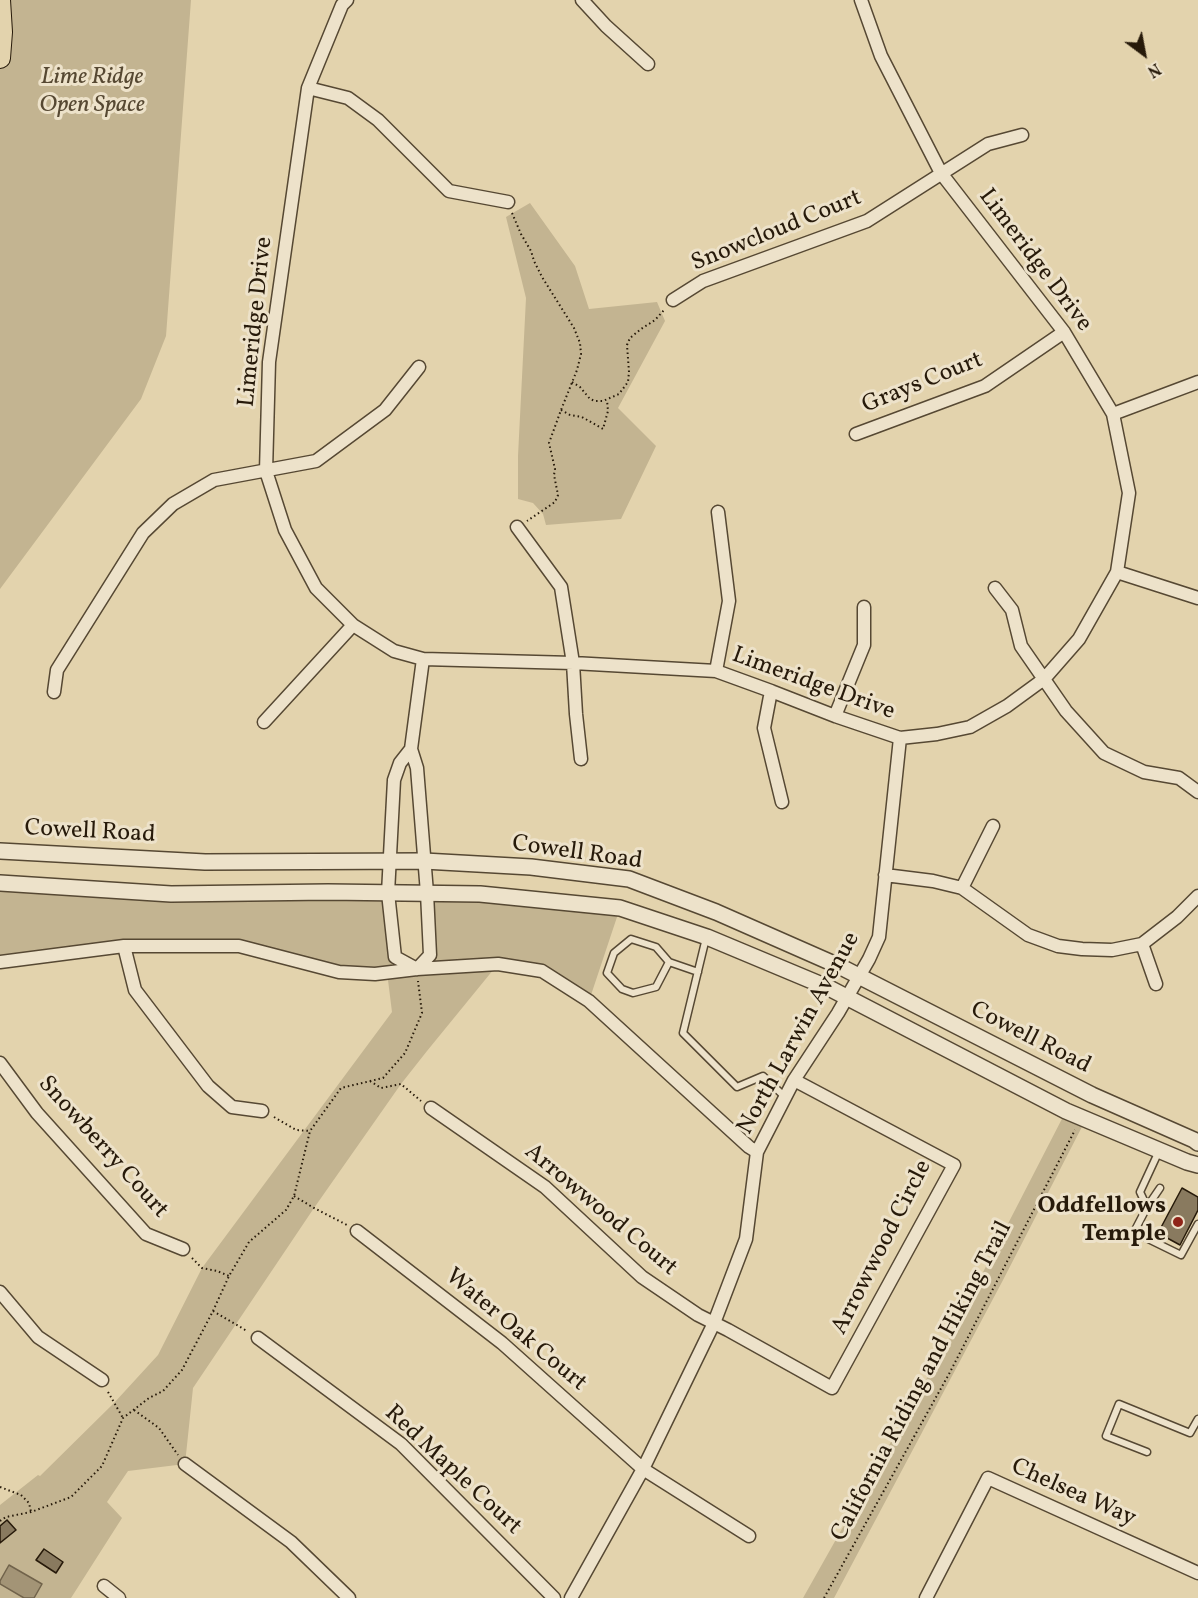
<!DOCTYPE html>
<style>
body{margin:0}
#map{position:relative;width:1198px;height:1598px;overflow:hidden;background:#e3d3ad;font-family:Vollkorn,serif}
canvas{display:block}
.north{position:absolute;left:1114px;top:24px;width:60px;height:60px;-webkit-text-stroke:4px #ede2ca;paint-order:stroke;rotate:148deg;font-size:16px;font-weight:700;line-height:24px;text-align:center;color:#271a0a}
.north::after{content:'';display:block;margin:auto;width:21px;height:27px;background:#271a0a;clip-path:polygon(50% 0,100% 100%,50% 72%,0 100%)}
</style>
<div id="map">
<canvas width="1198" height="1598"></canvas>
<div class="north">N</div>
</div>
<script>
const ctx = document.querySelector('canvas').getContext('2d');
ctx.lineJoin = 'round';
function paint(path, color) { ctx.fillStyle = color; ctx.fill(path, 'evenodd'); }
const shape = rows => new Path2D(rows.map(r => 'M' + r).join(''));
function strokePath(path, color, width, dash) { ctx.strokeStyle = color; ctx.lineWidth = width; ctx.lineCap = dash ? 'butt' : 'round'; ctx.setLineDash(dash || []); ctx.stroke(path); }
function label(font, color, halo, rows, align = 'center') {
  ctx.font = font + ' Vollkorn,serif'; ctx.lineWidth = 6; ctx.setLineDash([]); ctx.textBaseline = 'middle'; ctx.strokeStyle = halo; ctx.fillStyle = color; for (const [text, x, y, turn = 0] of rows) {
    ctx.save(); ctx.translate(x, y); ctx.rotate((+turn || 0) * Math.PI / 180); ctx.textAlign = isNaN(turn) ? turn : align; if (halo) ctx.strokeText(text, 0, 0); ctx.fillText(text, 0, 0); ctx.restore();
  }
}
const green = shape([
 [0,0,191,0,166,336,141,399,0,589],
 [530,203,575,266,589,309,657,302,665,321,618,408,656,446,621,519,546,525,543,514,533,503,518,499,518,456,526,298,506,217],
 [0,883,388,893,395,957,417,969,430,955,427,893,620,908,589,1001,542,971,498,964,427,1051,401,1084,314,1208,193,1388,185,1464,128,1471,107,1502,122,1518,71,1598,0,1598,0,1505,38,1475,40,1476,114,1403,158,1355,202,1268,392,1012,387,972,375,974,239,946,124,946,0,962],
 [1066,1111,1086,1119,1002,1282,834,1598,803,1598,945,1346]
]);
const water = shape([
 [9,1565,42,1584,34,1598,24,1598,0,1584,0,1581,9,1565]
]);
const building = shape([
 [1182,1188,1198,1197,1198,1210,1180,1245,1158,1233,1182,1188],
 [7,1520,16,1530,0,1543,0,1526,7,1520],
 [44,1549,63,1562,56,1573,36,1560,44,1549]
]);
const path = shape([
 [512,213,521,234,531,251,534,261,542,277,574,328,580,343,581,354,577,370,561,410,549,443,555,469,554,475,558,495,555,502,527,521],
 [572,382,580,387,590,399,595,401,603,401,619,394,628,382,629,372,627,345,630,338,641,329,655,320,665,309],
 [561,410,570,415,582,417,603,429,608,411,607,400],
 [370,1081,381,1088,401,1084,421,1101],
 [274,1117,296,1130,310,1131],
 [294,1196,314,1208,347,1225],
 [192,1258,202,1268,217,1271,229,1276],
 [213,1311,247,1331],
 [108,1392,123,1418],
 [134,1410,159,1428,178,1455],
 [0,1487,21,1495,29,1503,31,1512],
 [0,1521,6,1517,31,1512,71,1497,102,1466,123,1418,149,1398,163,1391,182,1370,213,1311,229,1276,249,1242,286,1210,294,1196,310,1131,341,1088,383,1078,405,1053,422,1013,418,981],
 [824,1598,949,1374,1075,1130]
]);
const service = shape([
 [706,938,683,1033,737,1087,763,1076,785,1097],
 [669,962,656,987,633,993,622,989,607,973,614,953,631,939,656,947,669,962,698,972],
 [1159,1151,1140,1192,1147,1207,1160,1188],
 [1147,1207,1134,1232,1181,1255,1198,1224],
 [1147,1452,1106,1436,1119,1404,1190,1433,1198,1419]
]);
const minor = shape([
 [347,0,342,5,308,88,269,362,266,471,285,530,316,588,353,625,394,651,423,659,573,663,716,671,771,691,835,716,900,738,937,734,970,727,1007,706,1044,679,1079,639,1117,572,1129,493,1113,414,1064,332,941,173,881,56,861,0],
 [582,0,606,26,648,64],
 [308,88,348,98,378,120,449,191,508,202],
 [673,300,703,281,867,221,988,144,1022,135],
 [1113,414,1198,382],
 [856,434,985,386,1064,332],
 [517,527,561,587,573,663,576,714,581,759],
 [1117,572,1198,598],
 [995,588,1012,610,1021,646,1066,711,1104,753,1144,772,1179,778,1198,792],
 [716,671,729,601,718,512],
 [771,691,764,728,782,802],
 [54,692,57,670,143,533,173,504,214,480,316,461,385,410,419,367],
 [835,716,864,645,864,607],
 [264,722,353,625],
 [411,749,417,768,427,893,430,955,417,969,395,957,388,893,394,780,400,763,411,749],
 [411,749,423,659],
 [885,875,933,881,962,888,1028,935,1058,946,1082,949,1112,950,1142,944,1177,917,1198,896],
 [962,888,993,826],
 [1142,944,1156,984],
 [124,946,135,990,208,1086,232,1107,262,1111],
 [0,962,124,946,239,946,339,972,375,974,417,969,498,964,542,971,589,1001,749,1147,757,1152],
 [0,1063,37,1113,146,1234,183,1249],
 [431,1108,545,1187,642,1277,698,1315,728,1330,832,1388,954,1165,794,1080],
 [357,1231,502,1343,643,1469,749,1536],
 [0,1292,38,1337,102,1380],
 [258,1338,401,1444,554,1598],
 [185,1464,291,1542,349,1598],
 [104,1586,119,1598],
 [571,1598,643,1469,714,1323,746,1239,757,1152,794,1080,838,1013,869,959,879,937,900,738],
 [926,1598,988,1478,1198,1573]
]);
const tertiary = shape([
 [0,851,205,862,424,861,531,867,629,879,716,912,841,967,1092,1095,1194,1140,1198,1143],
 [0,883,171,894,328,892,480,894,620,908,707,937,829,988,1066,1111,1187,1162,1198,1165]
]);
const trunk = shape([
 [0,58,2,32,0,0]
]);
const markers = [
 [1178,1222,6,"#8f2418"]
];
const parkNames = [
 ["Lime Ridge",92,79],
 ["Open Space",92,107]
];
const streetNames = [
 ["Snowcloud Court",777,232,-22],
 ["Limeridge Drive",1034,261,53],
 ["Limeridge Drive",257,322,-84],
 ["Grays Court",923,384,-22],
 ["Limeridge Drive",813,685,20],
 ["Cowell Road",90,833,3],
 ["Cowell Road",577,854,8],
 ["North Larwin Avenue",800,1034,-61],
 ["Cowell Road",1030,1039,27],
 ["Snowberry Court",102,1148,48],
 ["Arrowwood Court",600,1211,40],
 ["Arrowwood Circle",883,1248,-63],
 ["Water Oak Court",515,1331,40],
 ["California Riding and Hiking Trail",923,1382,-62],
 ["Red Maple Court",452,1471,43],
 ["Chelsea Way",1073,1494,24]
];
const poiNames = [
 ["Oddfellows",1166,1208],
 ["Temple",1166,1236]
];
paint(green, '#c3b491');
paint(water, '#a39476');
strokePath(water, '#71634b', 1.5);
paint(building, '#897a5f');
strokePath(building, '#271a0a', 1.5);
strokePath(service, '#564833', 9);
strokePath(minor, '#564833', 15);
strokePath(tertiary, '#564833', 18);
strokePath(trunk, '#271a0a', 22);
strokePath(path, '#271a0a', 2, [1.5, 3]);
strokePath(service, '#ede2ca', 6);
strokePath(minor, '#ede2ca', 12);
strokePath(tertiary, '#ede2ca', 15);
strokePath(trunk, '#e3d3ad', 20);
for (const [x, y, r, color] of markers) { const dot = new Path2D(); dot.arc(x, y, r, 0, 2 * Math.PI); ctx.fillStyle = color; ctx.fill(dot); strokePath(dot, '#ede2ca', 2); }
label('italic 24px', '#564832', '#ede2ca', parkNames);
label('24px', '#271a0a', '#ede2ca', streetNames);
label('bold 24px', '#271a0a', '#ede2ca', poiNames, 'right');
</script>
